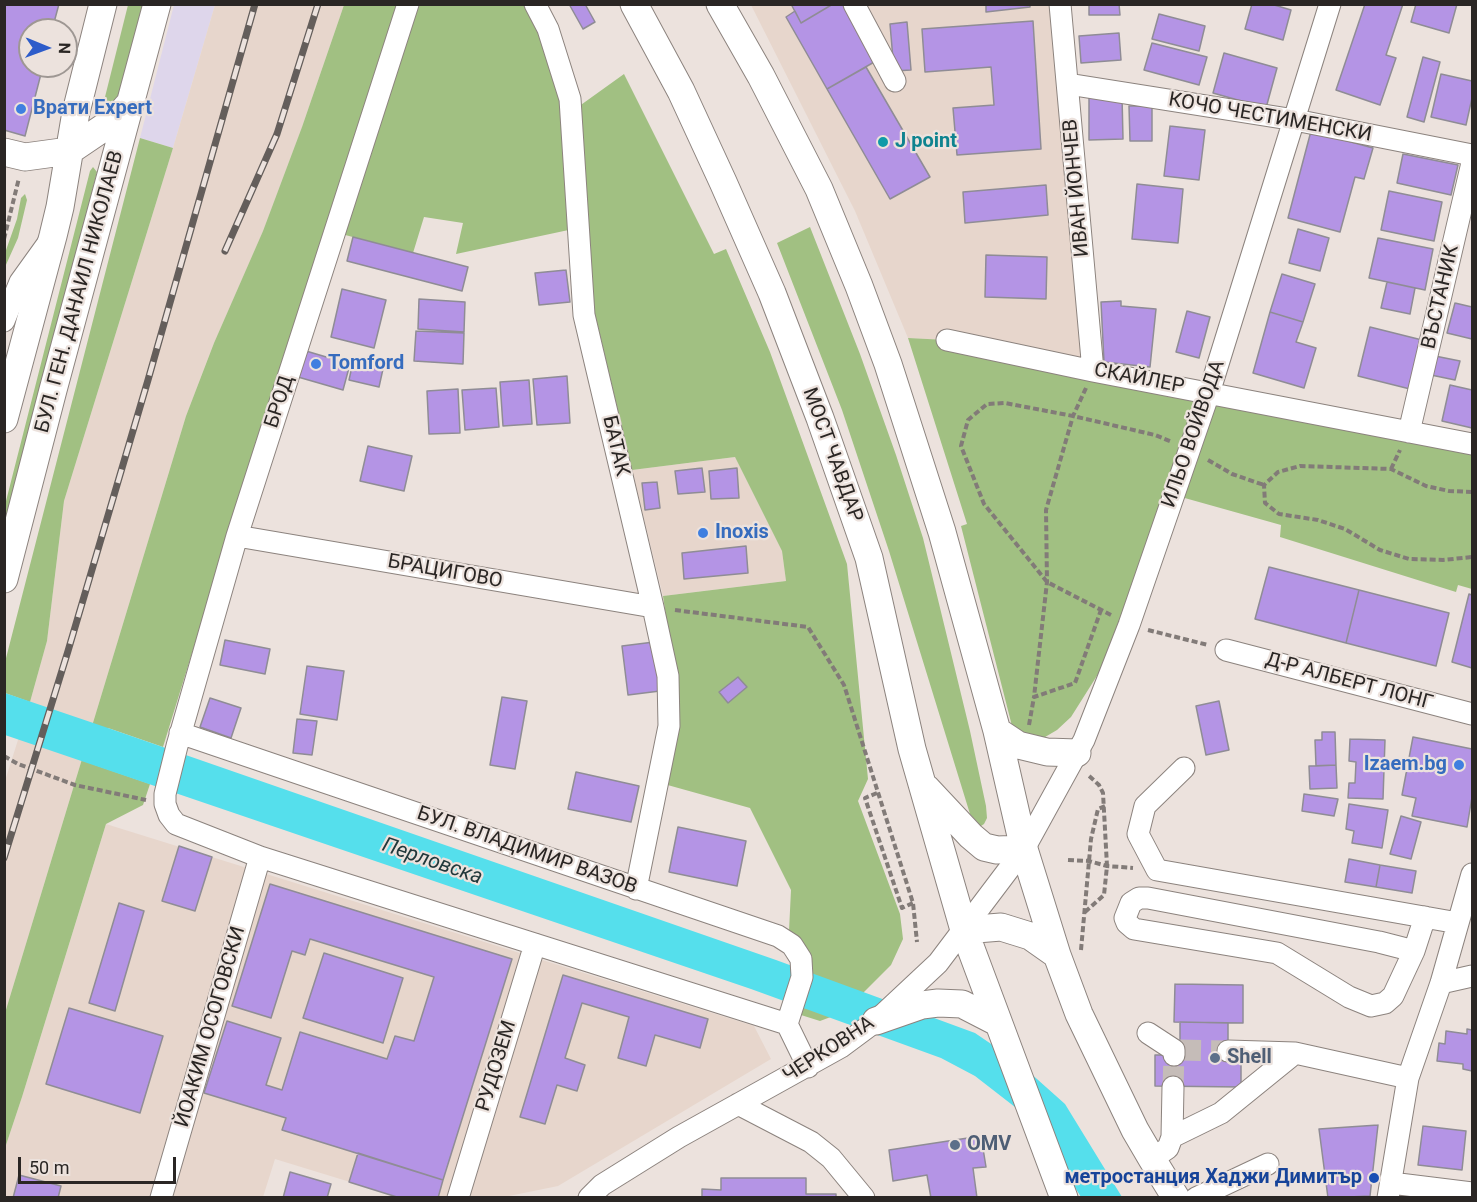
<!DOCTYPE html>
<meta charset="utf-8">
<style>
body{margin:0}
#map{position:relative;width:1477px;height:1202px;overflow:hidden;background:#ece2dd;font-family:Roboto,sans-serif}
canvas{display:block}
.frame{position:absolute;inset:0;border:6px solid #2a2624;pointer-events:none}
.north{position:absolute;left:18px;top:18px;width:60px;height:60px;box-sizing:border-box;background:#ece2dd;border:2px solid #9e9793;border-radius:50%;rotate:91deg;font-size:16px;font-weight:700;line-height:24px;text-align:center;color:#2a2624}
.north::after{content:'';display:block;margin:auto;width:21px;height:27px;background:#2d5cca;clip-path:polygon(50% 0,100% 100%,50% 72%,0 100%)}
.scale{position:absolute;left:18px;top:1157px;width:158px;height:27px;box-sizing:border-box;border:3px solid #2a2624;border-top:0;padding-left:8px;font-size:18px;line-height:21px;white-space:nowrap;color:#2a2624;-webkit-text-stroke:4px #ece2dd;paint-order:stroke}
</style>
<div id="map">
<canvas width="1477" height="1202"></canvas>
<div class="frame"></div>
<div class="north">N</div>
<div class="scale">50 m</div>
</div>
<script>
const ctx = document.querySelector('canvas').getContext('2d');
ctx.lineJoin = 'round';
function paint(path, color) { ctx.fillStyle = color; ctx.fill(path, 'evenodd'); }
const shape = rows => new Path2D(rows.map(r => 'M' + r).join(''));
function strokePath(path, color, width, dash) { ctx.strokeStyle = color; ctx.lineWidth = width; ctx.lineCap = dash ? 'butt' : 'round'; ctx.setLineDash(dash || []); ctx.stroke(path); }
function label(font, color, halo, rows, align = 'center') {
  ctx.font = font + ' Roboto,sans-serif'; ctx.lineWidth = 4.5; ctx.setLineDash([]); ctx.textBaseline = 'middle'; ctx.strokeStyle = halo; ctx.fillStyle = color; for (const [text, x, y, turn = 0] of rows) {
    ctx.save(); ctx.translate(x, y); ctx.rotate((+turn || 0) * Math.PI / 180); ctx.textAlign = isNaN(turn) ? turn : align; if (halo) ctx.strokeText(text, 0, 0); ctx.fillText(text, 0, 0); ctx.restore();
  }
}
const commercial = shape([
 [174,5,215,5,173,148,140,138]
]);
const built = shape([
 [215,5,344,5,302,127,263,231,214,343,186,416,5,1013,5,781,30,702,47,641,64,501,173,148],
 [751,5,1050,5,1093,371,947,340,908,338,855,211],
 [735,457,782,551,786,581,663,596,632,470],
 [106,824,754,1026,771,1059,558,1186,504,1197,399,1197,275,1159,263,1197,5,1198,5,1148,22,1097]
]);
const green = shape([
 [128,5,144,5,118,98,104,111,102,109],
 [344,5,399,5,229,533,163,747,108,728,95,765,150,784,143,805,106,824,22,1097,5,1148,5,1013,186,416,214,343,263,231,302,127],
 [408,5,535,5,570,99,578,228,456,254,463,223,424,217,413,253,334,232],
 [624,74,714,254,726,249,770,352,847,564,868,779,858,801,900,914,903,939,891,965,861,995,836,1015,820,1021,801,1015,810,985,789,931,791,890,750,808,664,784,675,678,663,596,786,581,782,551,735,457,632,470,595,314,578,107],
 [140,138,173,148,64,501,47,641,30,702,5,693,5,662],
 [93,167,97,172,5,530,5,505,90,171],
 [25,194,27,200,18,238,5,267,5,253,17,219,21,198],
 [810,227,860,354,896,455,923,538,970,731,986,806,987,818,984,824,981,826,970,814,889,551,842,410,777,243],
 [908,338,947,340,1472,444,1472,589,1458,585,1456,592,1280,537,1281,525,1174,495,1129,625,1071,717,1057,730,1040,740,1021,737,1012,726,961,526,967,524]
]);
const water = shape([
 [5,693,108,728,776,960,975,1033,1019,1063,1065,1104,1122,1197,1081,1197,1033,1121,975,1076,941,1058,751,989,5,735]
]);
const building = shape([
 [4,4,59,4,52,30,30,30,30,66,43,66,25,136,4,130,4,4],
 [569,4,585,4,595,22,583,29,569,4],
 [791,4,833,4,801,23,791,4],
 [833,4,844,4,876,61,827,89,786,17,795,11,801,23,833,4],
 [986,4,1030,4,1030,7,986,12,986,4],
 [1089,4,1119,4,1120,15,1089,15,1089,4],
 [1252,4,1271,4,1291,10,1283,40,1245,29,1252,4],
 [1365,4,1403,4,1386,55,1396,58,1380,105,1336,90,1365,4],
 [1416,4,1457,4,1449,33,1411,22,1416,4],
 [1159,14,1205,26,1199,51,1152,39,1159,14],
 [1033,21,1041,149,957,155,953,108,994,105,991,67,925,72,922,29,1033,21],
 [907,22,911,70,894,71,890,24,907,22],
 [1119,33,1121,60,1081,63,1079,36,1119,33],
 [1152,43,1207,57,1199,85,1144,70,1152,43],
 [1224,53,1277,68,1266,108,1213,93,1224,53],
 [1423,57,1440,62,1424,122,1407,117,1423,57],
 [866,67,930,177,890,199,827,89,866,67],
 [1441,74,1472,81,1472,98,1466,125,1431,117,1441,74],
 [1122,96,1123,139,1089,140,1089,97,1122,96],
 [1129,106,1152,106,1152,141,1130,141,1129,106],
 [1170,126,1205,130,1199,180,1164,176,1170,126],
 [1311,131,1373,148,1364,179,1355,177,1340,232,1288,218,1311,131],
 [1403,154,1458,165,1451,195,1397,183,1403,154],
 [1137,184,1183,189,1178,243,1132,239,1137,184],
 [1046,185,1048,215,965,223,963,192,1046,185],
 [1389,191,1442,202,1434,241,1381,230,1389,191],
 [1298,229,1329,238,1320,271,1289,263,1298,229],
 [353,237,468,267,462,291,347,261,353,237],
 [1378,238,1433,249,1425,290,1369,278,1378,238],
 [986,255,1047,257,1046,299,985,297,986,255],
 [566,270,570,302,539,305,535,273,566,270],
 [1282,274,1315,284,1303,322,1270,312,1282,274],
 [1387,282,1415,288,1410,314,1381,308,1387,282],
 [342,289,386,300,374,348,331,337,342,289],
 [419,299,465,302,464,332,418,329,419,299],
 [1121,301,1121,306,1156,309,1150,367,1104,362,1101,302,1121,301],
 [1455,303,1472,307,1472,339,1447,333,1455,303],
 [1187,311,1210,317,1199,358,1176,352,1187,311],
 [1270,312,1303,322,1296,342,1316,348,1304,388,1253,373,1270,312],
 [1370,327,1422,340,1410,389,1358,376,1370,327],
 [416,331,464,333,463,364,414,361,416,331],
 [306,351,350,364,343,390,298,377,306,351],
 [1435,356,1460,361,1455,380,1431,375,1435,356],
 [353,362,383,369,379,387,349,380,353,362],
 [567,376,570,423,537,425,533,379,567,376],
 [529,380,532,424,503,426,500,382,529,380],
 [1450,385,1472,390,1472,428,1442,421,1450,385],
 [496,388,499,427,465,430,462,390,496,388],
 [458,389,460,433,429,434,427,391,458,389],
 [368,446,412,456,404,491,360,481,368,446],
 [702,468,705,492,678,494,675,471,702,468],
 [737,468,739,498,711,499,709,471,737,468],
 [657,482,660,508,645,510,642,483,657,482],
 [746,546,748,573,684,579,682,553,746,546],
 [1269,567,1359,590,1346,643,1255,619,1269,567],
 [1359,590,1449,613,1436,666,1346,643,1359,590],
 [1469,594,1472,595,1472,668,1452,662,1469,594],
 [225,640,270,649,265,674,220,665,225,640],
 [654,642,660,691,628,695,622,646,654,642],
 [307,666,344,671,337,720,300,714,307,666],
 [738,677,747,687,728,703,719,692,738,677],
 [502,697,527,701,515,769,490,765,502,697],
 [210,698,241,708,231,738,200,727,210,698],
 [1219,701,1229,750,1206,755,1196,706,1219,701],
 [297,719,317,721,312,755,293,753,297,719],
 [1322,732,1335,732,1336,765,1316,766,1315,740,1322,740,1322,732],
 [1413,737,1472,749,1472,797,1467,827,1412,816,1416,798,1402,795,1413,737],
 [1350,739,1385,740,1383,799,1348,798,1349,783,1355,783,1356,762,1349,761,1350,739],
 [1336,765,1337,788,1310,789,1309,766,1336,765],
 [576,772,639,786,631,822,568,809,576,772],
 [1304,794,1338,799,1334,816,1302,811,1304,794],
 [1349,804,1388,810,1382,848,1352,843,1354,831,1346,829,1349,804],
 [1401,816,1421,822,1411,859,1390,854,1401,816],
 [678,827,746,841,737,886,669,872,678,827],
 [179,846,212,857,195,911,162,901,179,846],
 [1349,859,1380,865,1376,887,1345,882,1349,859],
 [1380,865,1416,871,1412,893,1376,887,1380,865],
 [270,884,512,959,443,1180,282,1130,286,1118,204,1093,227,1021,281,1038,266,1085,282,1090,300,1032,387,1059,395,1036,414,1041,434,977,310,939,305,955,292,951,271,1018,232,1006,270,884],
 [119,903,144,911,115,1011,89,1003,119,903],
 [324,953,403,978,383,1043,303,1018,324,953],
 [563,975,708,1019,700,1048,655,1035,646,1066,618,1058,629,1017,582,1003,565,1058,585,1065,577,1091,557,1085,545,1124,520,1117,563,975],
 [1175,984,1243,985,1243,1023,1174,1022,1175,984],
 [69,1008,163,1036,140,1113,46,1084,69,1008],
 [1180,1022,1228,1023,1228,1057,1241,1057,1241,1087,1155,1086,1155,1055,1180,1055,1180,1022],
 [1467,1029,1472,1030,1472,1071,1463,1069,1463,1064,1437,1061,1439,1043,1445,1044,1446,1031,1467,1034,1467,1029],
 [1378,1125,1370,1196,1328,1198,1319,1129,1378,1125],
 [1423,1126,1466,1131,1462,1170,1418,1165,1423,1126],
 [981,1136,986,1167,973,1168,977,1198,931,1198,927,1175,893,1181,889,1150,981,1136],
 [358,1153,443,1180,438,1198,400,1198,349,1182,358,1153],
 [290,1172,331,1184,327,1198,283,1198,290,1172],
 [19,1175,61,1186,58,1198,13,1198,19,1175],
 [721,1178,806,1178,806,1194,836,1194,836,1198,702,1198,702,1189,721,1190,721,1178]
]);
const minorTunnel = shape([
 [1180,1050,1228,1051],
 [1173,1087,1174,1055]
]);
const path = shape([
 [4,239,19,178],
 [1086,388,1073,416,1046,510,1047,582,1034,697,1075,683,1101,610],
 [1208,460,1232,474,1264,485],
 [1391,469,1400,450],
 [1472,492,1449,491,1426,486,1391,469,1300,466,1278,472,1264,485,1265,503,1279,514,1318,520,1345,529,1380,550,1409,559,1443,560,1472,557],
 [675,610,808,627,844,685,913,903,917,942],
 [1111,615,1047,582,984,504,961,446,968,420,987,404,1005,403,1073,416,1155,435,1172,442],
 [1148,630,1208,645],
 [1029,725,1034,697],
 [4,756,18,764,75,785,146,800],
 [877,793,865,798,902,908,913,903],
 [1068,860,1089,861,1107,866,1133,868],
 [1085,912,1104,895,1107,866,1103,793,1099,785,1088,775],
 [1081,950,1091,839,1098,809,1105,806]
]);
const minor = shape([
 [408,4,237,536,177,746,165,794,165,804,169,815,176,824,260,857,787,1024],
 [535,4,548,29,570,99,584,315,653,607,668,676,669,726,636,889],
 [854,4,895,81],
 [1060,4,1093,371],
 [1068,84,1295,120,1472,155],
 [4,321,20,282,48,243],
 [947,340,1093,371,1472,444],
 [1409,432,1472,163],
 [237,536,653,607],
 [1226,650,1472,714],
 [180,733,778,936,792,945,801,959,802,977,787,1024,808,1067],
 [1184,768,1145,806,1138,834,1157,870,1458,923],
 [1414,951,1379,942,1148,898,1139,898,1131,903,1125,918,1127,923,1134,929,1277,953,1349,997,1371,1006,1385,1003,1393,996,1414,951,1425,917],
 [1441,983,1472,976],
 [1148,1033,1174,1050,1174,1055],
 [1228,1051,1295,1053,1408,1078],
 [738,1104,811,1142,831,1158,864,1198],
 [1172,1137,1221,1113,1295,1053],
 [1152,1159,1168,1148,1172,1137,1173,1087],
 [1391,1183,1472,1193],
 [161,1198,260,857],
 [458,1198,535,944],
 [589,1198,602,1185,679,1137,841,1047,876,1021,938,963,1024,849,1084,740,1129,625,1209,393,1330,4],
 [1196,1198,1268,1164],
 [1388,1198,1408,1078,1441,983,1472,874]
]);
const major = shape([
 [634,4,681,91,723,182,772,293,820,418,869,558,912,749,964,930,1064,1198],
 [720,4,761,76,819,189,859,286,888,364,942,532,997,731,1024,849,1057,955,1079,1014,1135,1130,1152,1159,1176,1198],
 [4,152,25,157,69,151,100,130,116,119,131,102],
 [4,419,53,236,60,207,76,112,103,4],
 [4,579,53,390,157,4],
 [997,731,1018,745,1047,752,1077,753],
 [926,788,971,836,984,847,997,850,1024,849],
 [964,930,1001,927,1030,936,1057,955],
 [876,1021,922,1005,938,1003,962,1004,997,1022]
]);
const rail = shape([
 [225,251,277,134,318,4],
 [4,858,68,651,148,380,255,4]
]);
const markers = [
 [21,109,6,"#3f7fe0"],
 [883,142,6,"#0f9aa8"],
 [316,364,6,"#3f7fe0"],
 [703,533,6,"#3f7fe0"],
 [1459,765,6,"#3f7fe0"],
 [1215,1058,6,"#5c6f8a"],
 [955,1145,6,"#5c6f8a"],
 [1374,1178,6,"#1a4fb4"]
];
const shopNames = [
 ["Врати Expert",33,109],
 ["Tomford",328,364],
 ["Inoxis",715,533],
 ["Izaem.bg",1447,765,"right"]
];
const streetNames = [
 ["КОЧО ЧЕСТИМЕНСКИ",1270,118,10],
 ["ИВАН ЙОНЧЕВ",1077,188,-95],
 ["БУЛ. ГЕН. ДАНАИЛ НИКОЛАЕВ",80,292,-75],
 ["ВЪСТАНИК",1441,297,-77],
 ["СКАЙЛЕР",1139,379,11],
 ["БРОД",280,402,-72],
 ["ИЛЬО ВОЙВОДА",1194,434,-71],
 ["БАТАК",615,446,77],
 ["МОСТ ЧАВДАР",832,455,70],
 ["БРАЦИГОВО",445,572,10],
 ["Д-Р АЛБЕРТ ЛОНГ",1349,682,15],
 ["БУЛ. ВЛАДИМИР ВАЗОВ",527,851,19],
 ["ЙОАКИМ ОСОГОВСКИ",211,1027,-74],
 ["ЧЕРКОВНА",829,1050,-33],
 ["РУДОЗЕМ",497,1066,-73]
];
const cultureNames = [
 ["J point",895,142]
];
const serviceNames = [
 ["Shell",1227,1058],
 ["OMV",967,1145]
];
const transitNames = [
 ["метростанция Хаджи Димитър",1362,1178]
];
const waterNames = [
 ["Перловска",432,862,19]
];
paint(commercial, '#ded6eb');
paint(built, '#e7d6cc');
paint(green, '#a1c082');
paint(water, '#55dfec');
paint(building, '#b494e5');
strokePath(building, '#8f8c95', 1.5);
strokePath(minorTunnel, '#c5bcb8', 21, [21, 10]);
strokePath(minor, '#8c837e', 23);
strokePath(major, '#8c837e', 29);
strokePath(path, '#827b78', 4, [6, 3]);
strokePath(minor, '#fff', 21);
strokePath(major, '#fff', 27);
strokePath(rail, '#645e5b', 7);
strokePath(rail, '#ece2dd', 4.5, [14]);
for (const [x, y, r, color] of markers) { const dot = new Path2D(); dot.arc(x, y, r, 0, 2 * Math.PI); ctx.fillStyle = color; ctx.fill(dot); strokePath(dot, '#ece2dd', 2); }
label('bold 20px', '#366cbe', '#ece2dd', shopNames, 'left');
label('20px', '#2a2624', '#ece2dd', streetNames);
label('bold 20px', '#0d838f', '#ece2dd', cultureNames, 'left');
label('bold 20px', '#4e5e75', '#ece2dd', serviceNames, 'left');
label('bold 20px', '#164399', '#ece2dd', transitNames, 'right');
label('italic 21px', '#21383b', '#ece2dd', waterNames);
</script>
